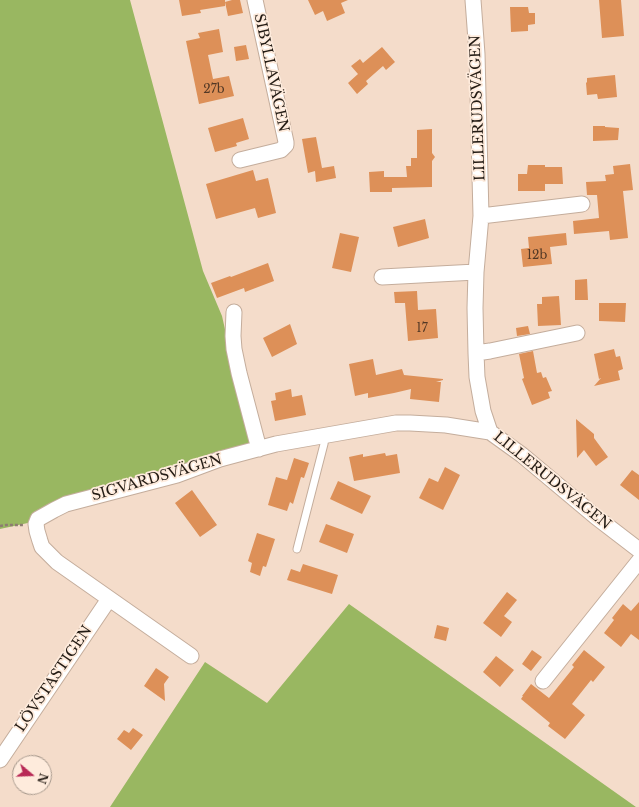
<!DOCTYPE html>
<meta charset="utf-8">
<style>
body{margin:0}
#map{position:relative;width:639px;height:807px;overflow:hidden;background:#f4dcca;font-family:"Libre Baskerville",serif}
canvas{display:block}
.north{position:absolute;left:12px;top:755px;width:40px;height:40px;box-sizing:border-box;background:#feebdc;border:1px solid #a6988c;border-radius:50%;rotate:109deg;font-size:11px;font-weight:700;line-height:16px;text-align:center;color:#231b14}
.north::after{content:'';display:block;margin:auto;width:14px;height:18px;background:#b82956;clip-path:polygon(50% 0,100% 100%,50% 72%,0 100%)}
</style>
<div id="map">
<canvas width="639" height="807"></canvas>
<div class="north">N</div>
</div>
<script>
const ctx = document.querySelector('canvas').getContext('2d');
ctx.lineJoin = 'round';
function paint(path, color) { ctx.fillStyle = color; ctx.fill(path, 'evenodd'); }
const shape = rows => new Path2D(rows.map(r => 'M' + r).join(''));
function strokePath(path, color, width, dash) { ctx.strokeStyle = color; ctx.lineWidth = width; ctx.lineCap = dash ? 'butt' : 'round'; ctx.setLineDash(dash || []); ctx.stroke(path); }
function label(font, color, halo, rows, align = 'center') {
  ctx.font = font + ' "Libre Baskerville",serif'; ctx.lineWidth = 3.5; ctx.setLineDash([]); ctx.textBaseline = 'middle'; ctx.strokeStyle = halo; ctx.fillStyle = color; for (const [text, x, y, turn = 0] of rows) {
    ctx.save(); ctx.translate(x, y); ctx.rotate((+turn || 0) * Math.PI / 180); ctx.textAlign = isNaN(turn) ? turn : align; if (halo) ctx.strokeText(text, 0, 0); ctx.fillText(text, 0, 0); ctx.restore();
  }
}
const forest = shape([
 [0,0,130,0,203,271,222,316,252,450,37,521,0,529],
 [349,604,636,807,110,807,205,662,267,703]
]);
const building = shape([
 [179,0,225,0,225,6,200,10,201,13,182,16],
 [232,0,240,0,243,13,228,16,225,2],
 [308,0,348,0,341,3,345,13,327,21,323,11,315,15],
 [599,0,621,0,624,36,602,38],
 [510,7,528,7,529,13,535,13,535,24,528,25,528,31,511,32],
 [219,29,223,52,208,55,213,79,229,76,234,96,199,104,186,41,200,38,198,33],
 [246,45,249,59,236,61,234,47],
 [382,47,395,62,386,70,383,66,366,81,368,84,357,94,348,83,358,74,351,66,360,59,363,63],
 [615,75,617,97,598,99,597,94,587,95,586,83,587,82,587,78],
 [243,118,249,139,236,143,237,146,215,152,208,128],
 [593,126,605,126,605,127,619,128,618,140,593,141],
 [432,129,432,153,435,157,432,161,432,187,392,188,392,192,370,192,369,172,384,171,384,177,407,177,406,166,411,166,411,158,417,158,417,130],
 [316,137,322,168,334,166,336,178,316,182,315,171,308,173,302,139],
 [630,164,633,190,623,191,628,238,610,240,609,231,574,234,573,221,599,218,597,195,587,195,586,182,606,181,605,175,614,174,613,166],
 [528,165,545,165,545,167,562,167,563,184,545,184,545,191,518,191,518,174,527,174],
 [253,170,256,181,268,178,276,213,258,218,255,208,216,219,206,184],
 [425,219,429,238,398,247,393,227],
 [340,233,359,237,351,272,332,268],
 [566,233,567,245,550,247,552,264,523,267,521,249,529,248,528,237],
 [268,263,274,281,245,292,244,288,217,298,211,283,230,276,231,277],
 [587,279,588,300,575,300,575,280],
 [417,291,418,310,436,309,438,338,408,341,405,303,395,303,394,292],
 [559,296,561,325,538,326,537,304,542,304,542,297],
 [599,303,626,303,625,322,599,321],
 [290,324,297,344,272,357,263,338],
 [528,326,530,334,517,336,516,328],
 [614,349,616,357,620,356,623,369,618,371,620,380,594,386,601,378,599,379,594,354],
 [533,351,537,373,541,372,543,378,546,377,552,391,548,392,550,398,532,405,522,379,524,378,519,354],
 [373,359,376,375,402,369,404,375,443,379,443,380,436,382,441,382,439,402,410,399,411,389,394,393,368,398,368,393,355,396,349,364],
 [291,389,292,397,302,395,306,415,275,421,271,401,276,400,275,393],
 [576,419,594,434,594,438,608,457,596,466,584,450,577,458],
 [385,453,386,456,397,454,400,473,354,481,349,457,363,454,363,457],
 [294,458,309,463,304,478,301,477,293,504,290,502,287,511,268,505,276,477,287,480],
 [445,467,460,475,443,510,419,498,429,478,438,482],
 [632,470,639,475,639,500,620,485],
 [338,481,371,496,362,514,330,499],
 [192,490,217,525,200,537,175,503],
 [326,524,354,534,347,553,319,542],
 [257,533,275,539,266,567,263,566,260,576,250,572,252,563,248,561],
 [303,564,338,575,332,594,287,580,291,569,300,572],
 [507,592,517,600,504,616,512,622,501,637,483,623],
 [639,602,639,640,631,634,621,647,604,633,614,620,612,618,623,604,631,611],
 [437,625,449,628,446,641,434,638],
 [532,650,542,657,531,671,522,664],
 [584,650,605,667,593,682,591,680,572,704,585,715,565,739,548,726,550,723,521,699,523,696,522,696,531,684,549,698,574,667,572,665],
 [496,656,514,670,500,687,483,672],
 [156,668,169,677,164,684,165,701,144,686],
 [133,728,143,735,131,750,117,739,124,730,129,733]
]);
const path = shape([
 [0,526,6,525,23,525]
]);
const service = shape([
 [297,549,324,444,325,436]
]);
const minor = shape([
 [473,0,477,54,481,216,476,272,475,308,476,353,477,377,483,411,490,432,522,455,596,517,639,550],
 [240,160,281,150,286,145,286,142,255,0],
 [481,216,582,204],
 [382,277,476,272],
 [234,312,233,336,234,349,239,373,259,449],
 [476,353,490,351,577,333],
 [191,656,57,562,42,547,40,541,37,531,36,524,38,519,54,510,66,504,177,475,220,459,276,444,396,423,410,423,446,425,490,432],
 [543,681,639,561],
 [0,760,109,599]
]);
const numberNames = [
 ["27b",214,90],
 ["12b",537,256],
 ["17",422,329]
];
const streetNames = [
 ["SIBYLLAVÄGEN",271,73,78],
 ["LILLERUDSVÄGEN",478,108,-92],
 ["SIGVARDSVÄGEN",157,478,-16],
 ["LILLERUDSVÄGEN",552,481,39],
 ["LÖVSTASTIGEN",54,679,-56]
];
paint(forest, '#99b761');
paint(building, '#dd9058');
strokePath(service, '#c4ad9c', 9);
strokePath(minor, '#c4ad9c', 17);
strokePath(path, '#8d7d71', 2.5, [3, 2]);
strokePath(service, '#fff', 7);
strokePath(minor, '#fff', 15);
label('12px', '#523825', null, numberNames);
label('14px', '#231b14', '#feebdc', streetNames);
</script>
